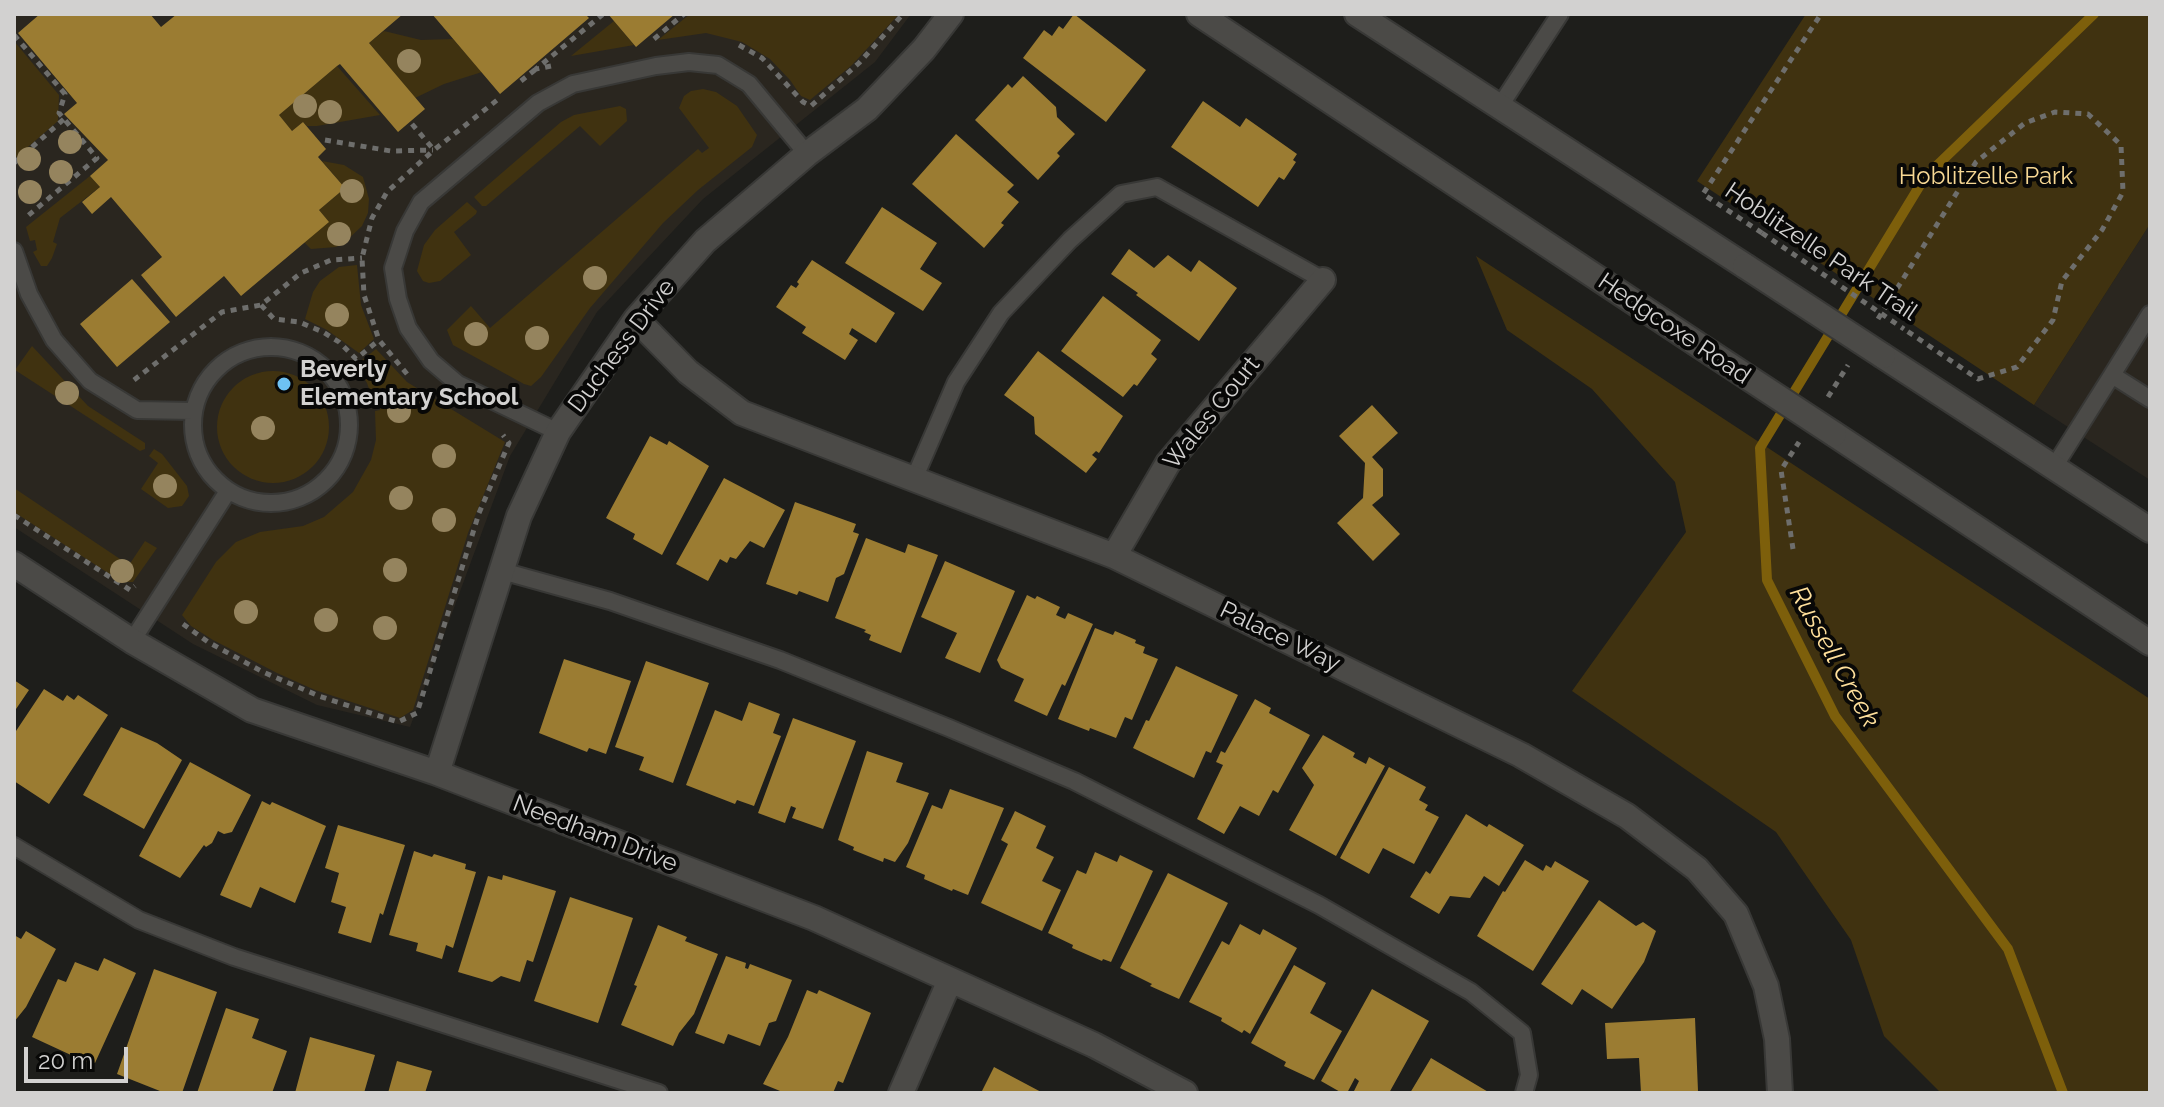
<!DOCTYPE html>
<style>
body{margin:0}
#map{position:relative;width:2164px;height:1107px;overflow:hidden;background:#1e1e1b;font-family:Raleway,sans-serif}
canvas{display:block}
.frame{position:absolute;inset:0;border:16px solid #d2d1d0;pointer-events:none}
.scale{position:absolute;left:24px;top:1047px;width:104px;height:36px;box-sizing:border-box;border:4px solid #d2d1d0;border-top:0;padding-left:10px;font-size:24px;line-height:28px;white-space:nowrap;color:#d2d1d0;-webkit-text-stroke:6px #080807;paint-order:stroke}
</style>
<div id="map">
<canvas width="2164" height="1107"></canvas>
<div class="frame"></div>
<div class="scale">20 m</div>
</div>
<script>
const ctx = document.querySelector('canvas').getContext('2d');
ctx.lineJoin = 'round';
function paint(path, color) { ctx.fillStyle = color; ctx.fill(path, 'evenodd'); }
const shape = rows => new Path2D(rows.map(r => 'M' + r).join(''));
function strokePath(path, color, width, dash) { ctx.strokeStyle = color; ctx.lineWidth = width; ctx.lineCap = dash ? 'butt' : 'round'; ctx.setLineDash(dash || []); ctx.stroke(path); }
function label(font, color, halo, rows, align = 'center') {
  ctx.font = font + ' Raleway,sans-serif'; ctx.lineWidth = 8; ctx.setLineDash([]); ctx.textBaseline = 'middle'; ctx.strokeStyle = halo; ctx.fillStyle = color; for (const [text, x, y, turn = 0] of rows) {
    ctx.save(); ctx.translate(x, y); ctx.rotate((+turn || 0) * Math.PI / 180); ctx.textAlign = isNaN(turn) ? turn : align; if (halo) ctx.strokeText(text, 0, 0); ctx.fillText(text, 0, 0); ctx.restore();
  }
}
const built = shape([
 [14,14,911,14,875,62,703,199,597,312,510,456,410,727,317,705,193,644,14,527],
 [2150,224,2150,480,2034,405]
]);
const green = shape([
 [690,14,899,14,852,65,810,100,801,96,790,80,770,59,742,42,706,33,658,40],
 [1806,14,2150,14,2150,224,2034,405,1697,181],
 [614,21,634,45,571,56],
 [384,31,421,40,453,39,482,72,444,84,415,98,369,43],
 [14,41,59,95,58,121,14,159],
 [337,66,380,115,317,126,307,126,303,122,292,131,279,115],
 [703,89,716,92,737,106,757,135,752,147,698,190,663,223,590,308,541,377,531,386,524,384,453,345,447,330,471,306,490,328,698,149,702,153,709,148,679,108,684,96,691,91],
 [620,106,626,109,627,121,600,146,580,126,486,206,482,206,474,197,561,122,574,115],
 [322,161,344,165,363,177,369,199,368,213,362,226,344,243,336,247,311,249,304,242,328,222,319,210,345,188],
 [90,176,100,187,60,218,53,242,57,244,52,258,47,266,41,266,33,252,37,250,35,240,30,241,26,227],
 [467,202,477,211,476,214,454,232,471,255,440,281,429,283,423,281,417,271,424,245,435,230],
 [1476,256,2150,699,2150,1093,1941,1093,1884,1036,1851,940,1776,832,1572,691,1686,532,1675,482,1592,389,1507,330],
 [357,265,361,305,374,339,359,353,327,330,305,319,313,292,320,281,339,267],
 [32,346,88,406,145,443,145,449,140,451,15,370],
 [376,349,407,382,505,442,468,533,413,710,400,718,315,690,277,673,213,640,191,626,182,615,216,562,236,542,260,532,303,526,324,517,353,492,371,460,376,440,375,411,380,410,379,399,373,400,367,383,356,365],
 '217 427a56 56 0 1 1 112 0a56 56 0 1 1-112 0Z',
 [154,449,162,454,187,486,189,496,182,506,168,508,141,489,158,463,149,456],
 [14,488,129,565,145,541,157,548,133,582,122,582,14,512]
]);
const stream = shape([
 [2063,1093,2008,949,1835,716,1767,580,1760,448,1925,177,2094,14]
]);
const building = shape([
 [40,14,150,14,161,27,177,14,403,14,369,43,425,109,398,132,340,64,337,66,279,115,292,131,303,122,326,149,318,157,345,188,319,210,329,222,241,296,224,276,176,317,141,275,162,257,111,197,92,214,82,202,100,187,90,176,108,160,64,114,77,103,18,33],
 [432,14,585,14,589,18,500,94],
 [608,14,675,14,636,47],
 [1074,14,1146,70,1106,122,1023,58,1044,30,1052,36,1059,26,1063,29],
 [1023,76,1056,107,1057,117,1075,134,1057,153,1060,156,1038,180,975,120,1008,84,1012,88],
 [1203,101,1240,127,1246,118,1297,154,1293,160,1296,162,1284,180,1279,177,1258,207,1171,147],
 [956,134,1014,185,1007,192,1019,202,1001,223,1004,225,984,248,912,184],
 [882,207,937,243,920,269,942,283,923,311,845,263],
 [1129,249,1154,268,1168,255,1191,272,1199,260,1237,288,1199,341,1136,295,1138,293,1111,274],
 [812,260,895,313,876,343,852,328,849,334,858,340,845,360,802,333,806,327,776,307,791,285,796,288,799,284,797,282],
 [132,279,170,322,117,367,80,324],
 [1103,296,1161,340,1151,354,1157,359,1137,386,1134,384,1123,397,1061,351],
 [1038,351,1123,416,1099,453,1096,451,1092,455,1097,459,1086,473,1035,434,1034,417,1004,395],
 [1372,405,1398,433,1372,457,1383,469,1383,496,1372,505,1400,534,1373,561,1337,523,1363,498,1365,463,1339,436],
 [650,436,667,445,669,441,709,466,662,555,633,539,635,534,606,518],
 [724,478,785,510,764,548,750,541,736,559,730,557,727,563,720,559,708,581,676,564],
 [795,502,856,524,853,532,859,534,844,574,836,578,828,602,799,591,797,595,766,584],
 [866,538,905,553,908,544,938,555,901,653,869,640,871,635,864,632,866,630,835,618],
 [945,561,1015,591,980,673,945,658,957,633,921,617],
 [1027,595,1035,599,1037,596,1060,607,1056,615,1065,619,1068,613,1093,624,1065,686,1062,684,1047,716,1014,701,1024,679,1001,668,997,660],
 [1095,628,1113,635,1115,631,1136,640,1135,643,1145,647,1143,653,1158,659,1132,720,1125,717,1116,738,1090,728,1089,731,1058,719],
 [564,659,631,681,606,754,589,748,587,752,539,733],
 [646,661,709,683,673,783,639,770,644,757,615,747],
 [1176,666,1238,695,1211,753,1206,751,1194,778,1133,748,1146,720,1149,721],
 [14,680,29,690,14,712],
 [44,689,63,701,67,695,74,700,78,695,108,715,49,804,14,781,14,734],
 [1255,699,1271,708,1269,713,1310,735,1278,793,1273,790,1259,816,1240,806,1224,834,1197,819,1223,765,1216,762,1221,751,1225,753],
 [749,702,780,714,773,733,781,736,754,806,737,800,735,804,686,785,715,710,742,721],
 [793,718,856,741,823,829,792,818,796,808,791,806,785,823,758,813],
 [121,727,157,743,182,760,144,829,83,795],
 [1323,735,1355,753,1353,757,1366,764,1369,757,1385,766,1336,856,1289,830,1314,785,1302,768],
 [867,751,903,763,896,782,929,793,908,843,895,862,884,858,883,862,853,850,854,847,838,840],
 [190,762,251,795,232,832,224,834,218,831,212,843,206,847,204,845,180,878,139,856],
 [1389,767,1426,787,1419,800,1428,805,1425,810,1439,817,1414,864,1383,848,1369,874,1340,858],
 [950,789,1004,808,968,895,953,889,952,891,924,879,925,875,906,867,932,805,942,809],
 [262,801,270,805,272,802,326,826,295,903,260,887,251,908,220,895],
 [1015,811,1046,826,1036,848,1054,857,1042,881,1061,890,1042,931,981,903,1008,844,1001,840],
 [1466,814,1487,827,1489,824,1524,845,1499,886,1484,876,1470,898,1450,896,1439,914,1410,897,1426,871,1430,874],
 [338,825,405,845,383,915,380,913,371,943,338,933,346,907,331,902,339,873,325,868],
 [414,851,432,857,434,854,466,864,465,869,476,872,453,948,446,945,442,959,416,951,418,943,389,935],
 [1095,852,1117,862,1120,855,1153,871,1111,962,1103,959,1102,961,1072,948,1073,945,1048,933,1077,870,1086,874],
 [1525,860,1543,871,1546,865,1551,868,1555,861,1589,881,1533,971,1477,936,1503,891,1505,892],
 [1168,873,1228,903,1179,999,1150,986,1152,984,1120,968],
 [503,875,556,891,533,962,527,960,520,982,501,976,492,982,458,972,488,876,502,880],
 [570,897,633,918,598,1023,534,1001],
 [1599,900,1636,926,1643,922,1656,931,1644,962,1612,1009,1582,989,1572,1005,1541,984],
 [1240,924,1260,935,1263,929,1297,948,1250,1034,1244,1030,1242,1033,1221,1021,1222,1018,1189,1002,1222,941,1229,945],
 [658,925,687,937,685,941,718,954,694,1014,679,1033,673,1046,621,1025,637,986,634,985],
 [26,931,56,949,26,1007,14,1022,14,935,21,939],
 [726,956,746,963,745,968,748,969,750,964,792,980,776,1021,769,1023,760,1046,728,1034,724,1044,695,1033],
 [104,958,136,973,95,1063,87,1059,86,1062,32,1037,58,979,66,982,75,962,98,971],
 [1294,965,1326,983,1310,1013,1342,1031,1314,1080,1284,1066,1286,1062,1251,1043],
 [154,969,217,992,182,1093,165,1093,117,1074],
 [1372,989,1429,1021,1389,1093,1353,1093,1359,1081,1355,1078,1347,1093,1342,1093,1321,1081],
 [807,990,817,994,819,990,871,1013,843,1083,838,1081,833,1093,785,1093,763,1084,788,1037],
 [226,1008,259,1019,252,1038,287,1051,272,1093,197,1093],
 [1695,1018,1698,1091,1641,1093,1639,1058,1607,1059,1605,1023],
 [310,1037,375,1055,364,1093,295,1093],
 [1431,1058,1490,1093,1410,1093],
 [397,1061,432,1071,425,1093,388,1093],
 [994,1067,1043,1093,981,1093]
]);
const path = shape([
 [14,35,65,94,59,113,97,158,24,219],
 [654,39,684,14],
 [739,45,762,58,803,102,811,106,859,63,903,14],
 [551,66,536,69,602,15,601,14],
 [521,81,536,69],
 [412,124,434,150,501,97],
 [325,140,391,151,433,150],
 [14,163,64,119],
 [1762,233,1703,194,1821,14],
 [261,305,274,319,299,322,323,332,339,342,356,359,379,340],
 [1878,319,1976,162,2025,123,2055,112,2088,114,2121,145,2123,192,2102,230,2062,281,2053,320,2017,367,1978,379,1904,329],
 [407,374,379,340,364,295,362,258,372,218,387,192,434,150],
 [134,380,222,312,261,305,301,273,331,260,362,258],
 [1828,397,1848,365],
 [14,515,130,590,135,586],
 [1793,549,1781,470,1799,442],
 [183,624,208,642,263,672,319,696,398,722,417,713,479,513,509,443,503,435]
]);
const service = shape([
 [1500,106,1560,14],
 [14,251,29,294,54,340,90,381,137,410,193,411],
 '193 425a78 78 0 1 1 156 0a78 78 0 1 1-156 0Z',
 [2112,375,2150,314],
 [558,432,458,384,431,361,408,328,398,299,393,268,405,231,421,202,538,103,573,84,656,66,689,62,718,65,749,84,807,154],
 [2054,467,2112,375,2150,399],
 [914,479,956,382,1001,313,1070,240,1121,194,1157,187,1323,280],
 [502,571,610,601,780,660,949,728,1074,781,1319,905,1471,992,1522,1033,1529,1075,1524,1093],
 [132,641,228,491],
 [14,846,139,920,234,957,659,1093]
]);
const minor = shape([
 [636,319,688,372,742,413,1114,556,1521,755,1627,816,1697,869,1736,914,1766,986,1777,1039,1780,1093],
 [1114,556,1168,463,1323,280],
 [14,564,132,641,252,710,437,773,814,918,1094,1045,1185,1093],
 [437,773,519,516,558,432,636,319,705,241,807,154,867,109,924,49,951,14],
 [901,1093,950,980]
]);
const secondary = shape([
 [1199,14,1694,342],
 [1357,14,1745,266],
 [1883,356,2150,530],
 [1834,434,2150,643]
]);
const pathBridge = shape([
 [1762,233,1904,329]
]);
const secondaryBridge = shape([
 [1745,266,1883,356],
 [1694,342,1834,434]
]);
const trees = [
 [409,61],
 [305,106],
 [330,112],
 [70,142],
 [29,159],
 [61,172],
 [352,191],
 [30,192],
 [339,234],
 [595,278],
 [337,315],
 [476,334],
 [537,338],
 [67,393],
 [399,411],
 [263,428],
 [444,456],
 [165,486],
 [401,498],
 [444,520],
 [395,570],
 [122,571],
 [246,612],
 [326,620],
 [385,628]
];
const markers = [
 [284,384,8,"#6ec2f3"]
];
const parkNames = [
 ["Hoblitzelle Park",1986,177]
];
const streetNames = [
 ["Hoblitzelle Park Trail",1821,252,34],
 ["Hedgcoxe Road",1674,329,34],
 ["Duchess Drive",622,346,-53],
 ["Wales Court",1212,413,-51],
 ["Palace Way",1280,637,26],
 ["Needham Drive",595,834,21]
];
const poiNames = [
 ["Beverly",300,370],
 ["Elementary School",300,398]
];
const waterNames = [
 ["Russell Creek",1834,657,61]
];
paint(built, '#2a261f');
paint(green, '#403210');
strokePath(stream, '#7d5f0b', 10);
paint(building, '#9b7c32');
strokePath(service, '#383836', 20);
strokePath(minor, '#383836', 28);
strokePath(secondary, '#383836', 28);
strokePath(path, '#6e6e6c', 5, [6, 6]);
strokePath(service, '#4b4a47', 16);
strokePath(minor, '#4b4a47', 24);
strokePath(secondary, '#4b4a47', 24);
strokePath(secondaryBridge, '#383836', 28, []);
strokePath(pathBridge, '#6e6e6c', 5, [6, 6]);
strokePath(secondaryBridge, '#4b4a47', 24);
ctx.fillStyle = '#95845e';
for (const [x, y] of trees) { ctx.beginPath(); ctx.arc(x, y, 12, 0, 2 * Math.PI); ctx.fill(); }
for (const [x, y, r, color] of markers) { const dot = new Path2D(); dot.arc(x, y, r, 0, 2 * Math.PI); ctx.fillStyle = color; ctx.fill(dot); strokePath(dot, '#080807', 3); }
label('24px', '#f7d894', '#080807', parkNames);
label('24px', '#d2d1d0', '#080807', streetNames);
label('bold 24px', '#d2d1d0', '#080807', poiNames, 'left');
label('italic 26px', '#fedf9b', '#080807', waterNames);
</script>
